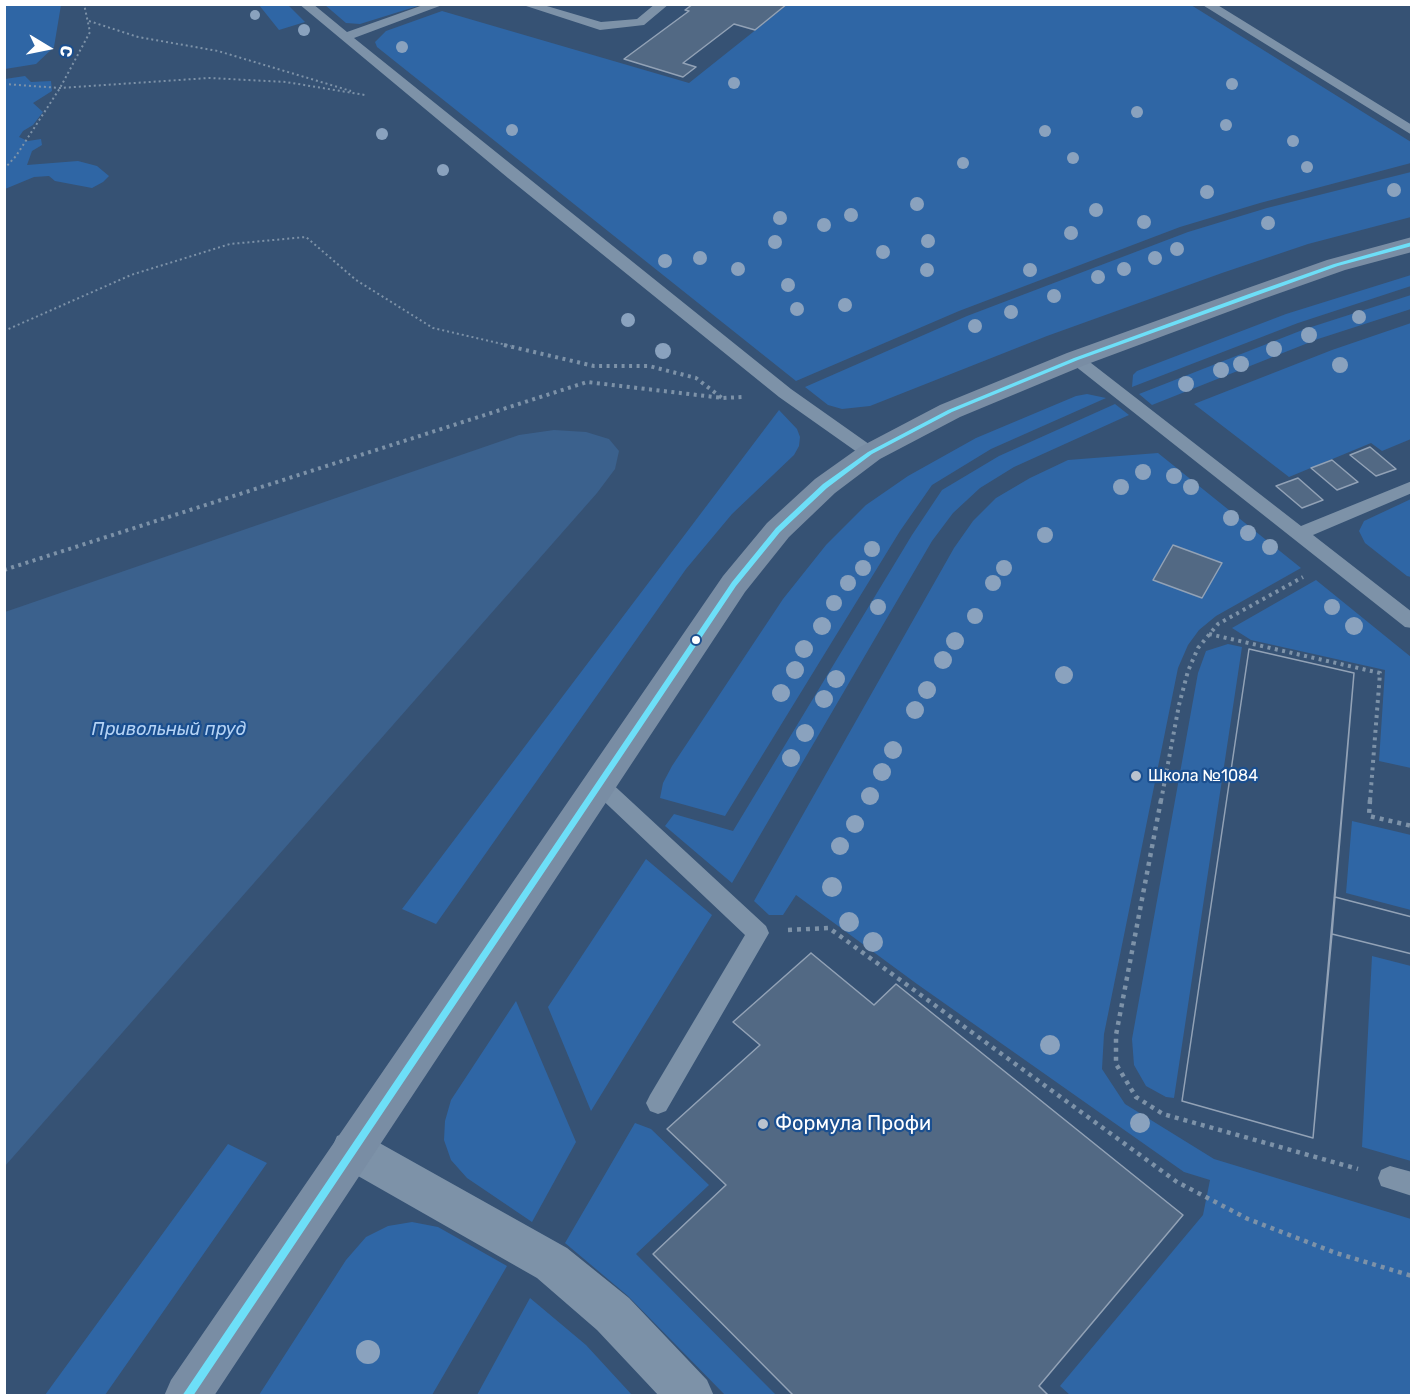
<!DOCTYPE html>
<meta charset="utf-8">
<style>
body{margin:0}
#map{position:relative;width:1416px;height:1400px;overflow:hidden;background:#365274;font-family:Rubik,sans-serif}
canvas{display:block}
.frame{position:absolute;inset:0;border:6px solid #fff;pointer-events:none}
.north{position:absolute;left:18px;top:18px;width:60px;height:60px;-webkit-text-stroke:4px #1b4f8f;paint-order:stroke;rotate:100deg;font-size:16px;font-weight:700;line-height:24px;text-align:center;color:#fff}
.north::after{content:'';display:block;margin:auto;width:21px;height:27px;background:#fff;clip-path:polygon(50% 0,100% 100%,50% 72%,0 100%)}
</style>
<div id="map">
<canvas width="1416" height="1400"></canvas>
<div class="frame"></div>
<div class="north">С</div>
</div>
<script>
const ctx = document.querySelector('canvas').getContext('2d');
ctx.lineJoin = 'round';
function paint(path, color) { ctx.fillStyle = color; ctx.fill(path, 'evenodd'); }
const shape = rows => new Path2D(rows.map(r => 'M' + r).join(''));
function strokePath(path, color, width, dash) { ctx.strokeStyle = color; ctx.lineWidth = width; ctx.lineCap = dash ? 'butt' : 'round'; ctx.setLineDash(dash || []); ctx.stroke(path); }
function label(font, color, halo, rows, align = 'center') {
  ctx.font = font + ' Rubik,sans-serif'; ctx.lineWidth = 4.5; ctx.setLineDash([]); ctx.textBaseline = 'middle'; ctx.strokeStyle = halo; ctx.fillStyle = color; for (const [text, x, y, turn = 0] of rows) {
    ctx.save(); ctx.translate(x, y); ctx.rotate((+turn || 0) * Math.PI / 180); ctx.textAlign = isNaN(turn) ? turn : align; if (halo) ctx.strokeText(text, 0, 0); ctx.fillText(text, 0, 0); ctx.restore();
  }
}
const green = shape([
 [5,4,61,5,54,47,36,64,5,69],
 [259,5,288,5,305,22,279,30],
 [325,5,420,4,421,5,360,24,346,23],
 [787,5,1191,5,1411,142,1411,163,1260,203,1180,227,959,311,796,381,377,47,375,42,386,31,442,11,689,83],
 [25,76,31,82,51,81,52,91,33,103,43,112,33,125,23,131,19,137,28,141,41,139,42,145,32,151,27,165,78,161,97,166,109,176,103,182,92,188,55,181,49,176,34,177,5,189,5,79],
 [1411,172,1411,217,1308,244,1222,273,1047,336,870,406,842,409,828,405,805,387,967,316,1188,232,1267,208],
 [1411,275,1411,286,1298,323,1132,387,1133,375,1137,371,1286,314],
 [1411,295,1411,309,1318,339,1152,405,1139,394,1305,329],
 [1411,323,1411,439,1382,451,1371,443,1289,477,1194,404,1332,350],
 [1087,394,1106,398,991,449,932,485,900,531,725,816,660,798,663,783,672,766,783,599,826,545,866,505,908,476,976,438,1076,396],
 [1115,404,1129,415,1014,467,980,488,953,513,932,541,732,883,665,826,674,814,733,831,912,535,942,490,999,456],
 [779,410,797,429,800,437,799,446,794,455,732,514,686,569,436,924,402,909],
 [1158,453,1301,568,1216,616,1199,630,1188,645,1178,668,1104,1034,1102,1069,1125,1104,1214,1159,1411,1219,1411,1395,1070,1395,1060,1386,1203,1215,1210,1180,1184,1172,917,984,796,895,783,915,769,915,754,901,954,548,973,521,996,498,1030,478,1068,460],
 [1411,499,1411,577,1407,576,1365,543,1359,531,1364,521],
 [1316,580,1411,657,1411,768,1379,761,1385,670,1251,640,1232,628],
 [1228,644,1242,647,1174,1098,1166,1097,1146,1086,1134,1065,1132,1039,1198,673,1206,651],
 [1352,821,1411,835,1411,910,1346,893],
 [646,859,712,915,591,1111,548,1007],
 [1372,956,1411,966,1411,1161,1362,1147],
 [516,1001,576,1142,532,1222,467,1178,451,1160,444,1140,445,1121,451,1100],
 [635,1123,651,1129,709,1185,636,1254,776,1395,725,1395,628,1296,565,1243],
 [228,1144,267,1163,105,1395,45,1395],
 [412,1222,438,1227,507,1266,432,1395,259,1395,346,1260,366,1237,388,1226],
 [530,1298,586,1345,632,1395,477,1395]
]);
const water = shape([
 [554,430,586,432,609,439,619,451,615,469,597,493,5,1166,5,612,519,435]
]);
const building = shape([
 [693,4,787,4,755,30,734,24,683,63,696,67,683,77,624,59,689,11,685,10,693,4],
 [1370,447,1396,469,1376,476,1350,455,1370,447],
 [1332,460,1358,482,1337,490,1311,468,1332,460],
 [1298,478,1323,500,1302,508,1276,486,1298,478],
 [1173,545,1222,563,1202,598,1153,580,1173,545],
 [1249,649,1354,673,1335,897,1412,917,1412,954,1332,934,1313,1138,1182,1101,1249,649],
 [1249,649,1354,673,1313,1138,1182,1101,1249,649],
 [1335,897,1412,917,1412,954,1332,934,1335,897],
 [811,953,874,1005,896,984,1183,1215,1039,1386,1049,1396,794,1396,653,1254,726,1185,667,1129,760,1045,733,1022,811,953]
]);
const pathFar2 = shape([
 [89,21,138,37,218,51,351,91],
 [4,84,60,88,209,78,286,82,365,95],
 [4,169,16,156,60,88,90,32,84,4],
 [4,331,131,275,230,244,306,237,356,280,433,328,511,346]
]);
const pathFar1 = shape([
 [504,345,594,366,649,366,696,378,722,398],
 [4,570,587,382,723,398,742,397],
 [1209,634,1380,673,1370,801],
 [1161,801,1179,705,1188,671,1198,648,1218,624,1303,577]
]);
const path = shape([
 [1161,800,1116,1035,1116,1064,1136,1097,1163,1114,1358,1169],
 [1370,800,1369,816,1412,826],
 [788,930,829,928,1177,1182,1248,1219,1336,1253,1412,1276]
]);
const service = shape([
 [299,4,313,4,347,32,426,4,445,4,354,38,791,389,876,449,878,453,876,457,864,457,779,397,508,178,299,4],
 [520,4,540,4,601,22,637,19,655,4,669,4,644,25,600,30,520,4],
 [1201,4,1216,4,1412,125,1412,135,1201,4],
 [1076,354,1082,356,1301,526,1412,481,1412,493,1313,535,1412,612,1412,628,1405,627,1070,362,1068,359,1070,356,1076,354],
 [600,777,607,779,766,926,769,933,666,1111,658,1114,650,1111,646,1103,650,1095,745,935,593,791,590,785,593,779,600,777],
 [1390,1166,1412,1172,1412,1196,1381,1186,1378,1178,1381,1170,1390,1166]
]);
const minor = shape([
 [352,1131,367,1136,567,1248,629,1298,707,1380,714,1396,659,1396,597,1330,537,1278,337,1164,331,1150,337,1136,352,1131]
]);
const secondary = shape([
 [1412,237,1412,252,1345,270,1260,300,1085,365,960,417,880,459,835,493,789,537,745,592,214,1396,164,1396,171,1380,723,576,767,523,815,479,860,447,940,405,1067,353,1242,290,1327,260,1412,237]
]);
const bus1 = shape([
 [1412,242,1412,246,1338,266,1078,360,952,412,872,454,827,488,780,532,736,586,193,1396,182,1396,732,582,776,528,823,484,868,452,948,410,1074,358,1249,294,1334,264,1412,242]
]);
const trees = [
 [255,15,5],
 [304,30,6],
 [402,47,6],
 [734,83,6],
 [1232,84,6],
 [1137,112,6],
 [1226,125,6],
 [512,130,6],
 [1045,131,6],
 [382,134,6],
 [1293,141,6],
 [1073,158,6],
 [963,163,6],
 [1307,167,6],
 [443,170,6],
 [1394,190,7],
 [1207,192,7],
 [917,204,7],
 [1096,210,7],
 [851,215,7],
 [780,218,7],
 [1144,222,7],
 [1268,223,7],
 [824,225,7],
 [1071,233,7],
 [928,241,7],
 [775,242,7],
 [1177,249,7],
 [883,252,7],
 [700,258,7],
 [1155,258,7],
 [665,261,7],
 [738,269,7],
 [1124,269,7],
 [927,270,7],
 [1030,270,7],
 [1098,277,7],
 [788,285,7],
 [1054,296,7],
 [845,305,7],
 [797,309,7],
 [1011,312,7],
 [1359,317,7],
 [628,320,7],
 [975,326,7],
 [1309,335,8],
 [1274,349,8],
 [663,351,8],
 [1241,364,8],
 [1340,365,8],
 [1221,370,8],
 [1186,384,8],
 [1143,472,8],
 [1174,476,8],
 [1121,487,8],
 [1191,487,8],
 [1231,518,8],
 [1248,533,8],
 [1045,535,8],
 [1270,547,8],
 [872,549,8],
 [863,568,8],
 [1004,568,8],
 [848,583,8],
 [993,583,8],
 [834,603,8],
 [878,607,8],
 [1332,607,8],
 [975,616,8],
 [822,626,9],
 [1354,626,9],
 [955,641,9],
 [804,649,9],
 [943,660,9],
 [795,670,9],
 [1064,675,9],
 [836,679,9],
 [927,690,9],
 [781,693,9],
 [824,699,9],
 [915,710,9],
 [805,733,9],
 [893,750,9],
 [791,758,9],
 [882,772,9],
 [870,796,9],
 [855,824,9],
 [840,846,9],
 [832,887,10],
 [849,922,10],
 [873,942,10],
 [1050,1045,10],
 [1140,1123,10],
 [368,1352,12]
];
const markers = [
 [696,640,5,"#fff"],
 [1136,776,6,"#b9c2ce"],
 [763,1124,6,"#b9c2ce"]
];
const poiNames = [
 ["Школа №1084",1148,776]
];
const waterNames = [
 ["Привольный пруд",169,730]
];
const nearPoinames = [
 ["Формула Профи",775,1124]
];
paint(green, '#2f66a5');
paint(water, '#3b618d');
paint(building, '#526984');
strokePath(building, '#92a2b6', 1.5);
strokePath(pathFar2, '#7d92a8', 2, [2, 3]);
strokePath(pathFar1, '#7d92a8', 4, [3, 4.5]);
strokePath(path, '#7d92a8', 4.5, [4, 5]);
paint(service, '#7d92a8');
paint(minor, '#7d92a8');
paint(secondary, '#798da4');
paint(bus1, '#6ddff8');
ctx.fillStyle = '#8aa2be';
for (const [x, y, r] of trees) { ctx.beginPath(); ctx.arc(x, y, r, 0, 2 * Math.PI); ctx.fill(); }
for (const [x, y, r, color] of markers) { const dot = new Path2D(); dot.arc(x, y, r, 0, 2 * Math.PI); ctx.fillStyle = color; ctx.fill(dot); strokePath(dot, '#1b4f8f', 2); }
label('16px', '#fff', '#1b4f8f', poiNames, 'left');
label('italic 18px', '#b5d3f5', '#1b4f8f', waterNames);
label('20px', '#fff', '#1b4f8f', nearPoinames, 'left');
</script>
